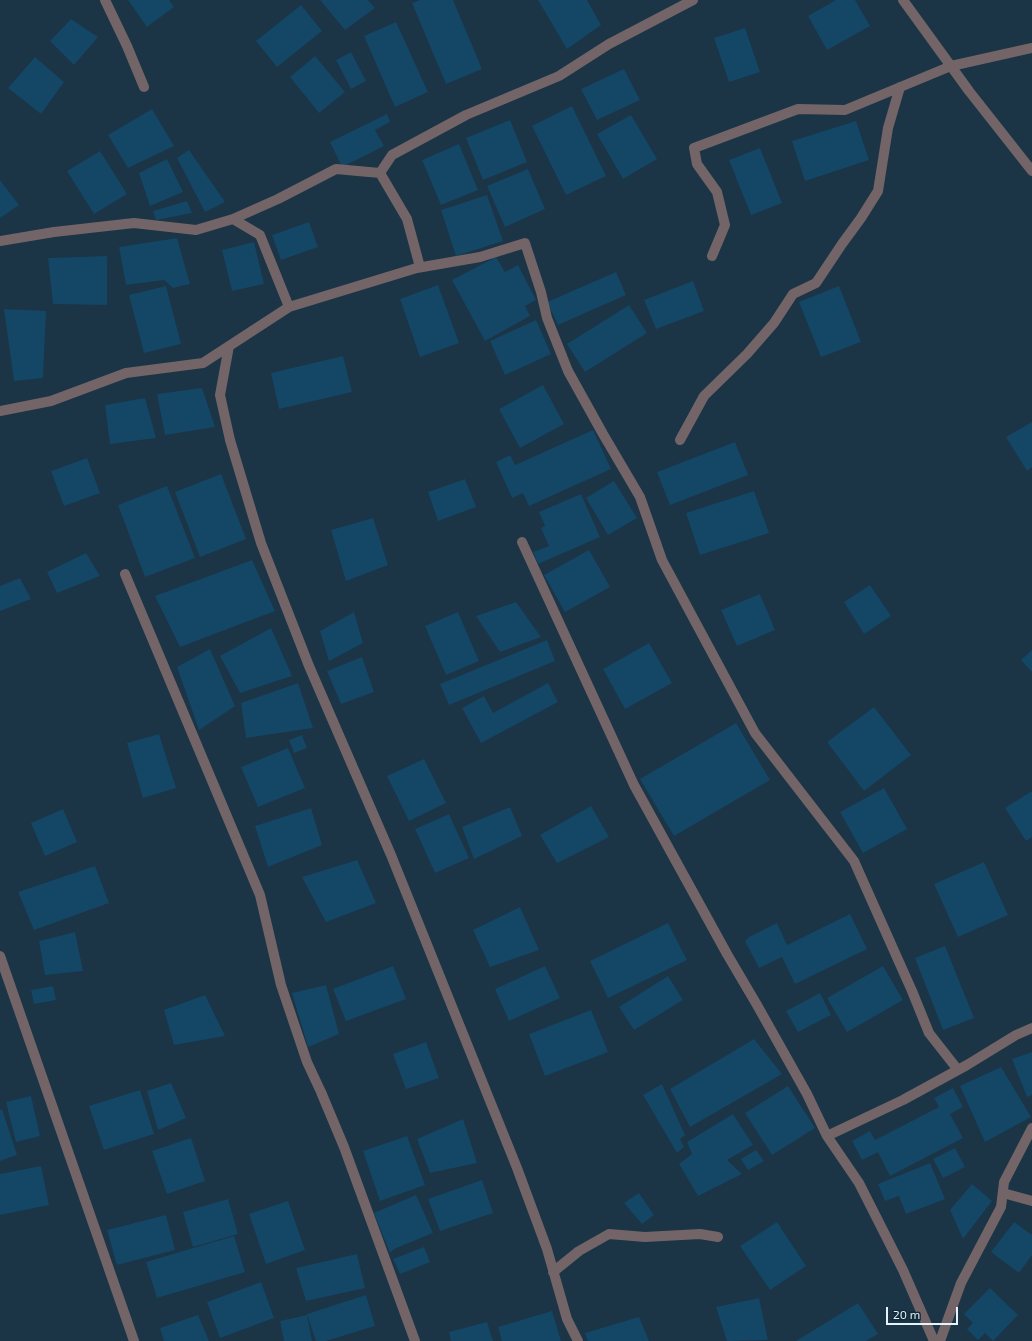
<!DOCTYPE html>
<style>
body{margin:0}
#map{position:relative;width:1032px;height:1341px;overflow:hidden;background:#1b3446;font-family:"Exo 2",sans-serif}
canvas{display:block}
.scale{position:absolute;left:886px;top:1307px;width:72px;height:18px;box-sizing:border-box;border:2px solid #e7f3fc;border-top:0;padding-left:5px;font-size:12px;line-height:14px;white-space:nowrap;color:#e7f3fc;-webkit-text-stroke:3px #112a3c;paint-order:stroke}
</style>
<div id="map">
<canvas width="1032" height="1341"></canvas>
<div class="scale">20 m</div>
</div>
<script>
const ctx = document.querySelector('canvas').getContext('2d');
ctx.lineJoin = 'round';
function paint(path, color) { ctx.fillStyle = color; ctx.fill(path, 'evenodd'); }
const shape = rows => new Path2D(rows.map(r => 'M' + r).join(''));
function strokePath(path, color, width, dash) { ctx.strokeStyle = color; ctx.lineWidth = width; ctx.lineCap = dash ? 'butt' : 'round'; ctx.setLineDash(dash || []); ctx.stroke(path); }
const building = shape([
 [128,0,169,0,174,7,147,27],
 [320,0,368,0,375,8,345,30],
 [420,0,453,0,482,69,446,84,412,3],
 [538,0,587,0,601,25,567,49],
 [836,0,855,0,870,26,827,50,808,16],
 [301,5,322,31,277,67,256,41],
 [71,19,98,37,74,65,50,41],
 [396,22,428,92,395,107,364,36],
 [745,28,760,72,729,82,714,38],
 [351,52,366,81,351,89,336,60],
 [315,56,345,92,319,113,290,77],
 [35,57,64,82,41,114,8,88],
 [624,69,640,100,597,120,581,89],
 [572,106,606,176,566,195,532,126],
 [152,109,174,146,128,168,108,135],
 [387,114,390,122,375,130,384,146,342,167,330,142],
 [631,115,657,159,623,179,597,134],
 [510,120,527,162,483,180,466,138],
 [856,121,869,160,805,181,792,141],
 [459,144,478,190,441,205,422,160],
 [760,148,782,203,751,215,729,160],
 [189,150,225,202,205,212,177,158],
 [100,151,127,194,94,214,67,171],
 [167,159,183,192,150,206,139,173],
 [528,169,545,209,505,227,487,186],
 [0,180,19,205,0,218],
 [487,195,503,241,456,256,441,210],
 [187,201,192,213,156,220,153,211],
 [309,222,318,247,281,260,272,235],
 [177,238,190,284,173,288,164,280,126,285,119,247],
 [254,242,264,284,232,291,222,250],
 [107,256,107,305,53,304,48,258],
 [496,257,505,272,518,265,536,300,525,306,530,316,485,341,452,280],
 [616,272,626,295,558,325,547,302],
 [693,281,704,311,656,329,644,300],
 [438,285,459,343,420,357,400,299],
 [166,286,181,344,144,353,129,295],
 [839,286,861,342,821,357,799,302],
 [629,305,647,333,585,372,567,344],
 [4,309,46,311,43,378,14,381],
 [536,320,551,354,505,375,490,341],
 [343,356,352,392,279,409,271,373],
 [543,385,564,424,520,448,499,409],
 [202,388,215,427,165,435,157,394],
 [145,398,156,438,110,444,105,405],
 [1032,422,1032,467,1027,471,1006,437],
 [593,430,611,469,529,506,523,493,512,498,496,462,510,455,515,465],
 [735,442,748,475,670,505,657,472],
 [87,458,100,493,64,506,51,471],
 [221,474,246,539,200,557,175,492],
 [465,479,476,507,438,521,428,492],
 [614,481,637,518,608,535,586,498],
 [167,486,195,558,145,577,118,505],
 [754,491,769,533,700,555,686,513],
 [581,494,600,537,538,564,533,552,549,546,541,528,545,526,539,512],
 [373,518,388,565,346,581,331,530],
 [589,550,610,587,565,612,544,575],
 [86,553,100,576,57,593,47,572],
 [252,560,275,611,180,647,155,596],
 [20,578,31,599,0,611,0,586],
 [870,585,891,616,864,634,844,602],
 [760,594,775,630,737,646,721,610],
 [516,602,541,637,500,652,476,616],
 [354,612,363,643,329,661,320,631],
 [458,612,479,661,446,675,425,626],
 [271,628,292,676,240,693,220,656],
 [547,640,555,661,449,705,440,684],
 [649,643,672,683,625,709,603,669],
 [210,649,235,706,199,730,177,667],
 [1032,650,1032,672,1021,660],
 [362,657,374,692,341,704,327,671],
 [298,683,313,728,246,738,241,703],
 [548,683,558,702,481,743,462,708,484,696,493,713],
 [874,707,911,755,864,791,827,742],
 [736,723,770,780,674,836,640,779],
 [159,734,176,788,143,798,127,743],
 [302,735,307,748,294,753,289,740],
 [288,748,305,788,258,807,241,767],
 [424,759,446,803,409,821,387,776],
 [884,788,907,829,863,853,840,812],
 [1032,791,1032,837,1026,841,1005,808],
 [591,806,609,837,557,863,540,835],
 [510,807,522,836,474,859,462,827],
 [311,808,322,845,268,867,255,826],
 [63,809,77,842,45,856,31,823],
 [449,814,469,858,435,873,415,829],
 [357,860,376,903,326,922,302,877],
 [984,862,1008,915,958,937,934,884],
 [95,866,109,903,34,930,18,892],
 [520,907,539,950,490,967,473,930],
 [850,914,867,949,795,984,782,957,759,968,745,941,749,937,777,923,787,945],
 [668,923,687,960,608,998,590,961],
 [75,932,83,971,45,975,39,941],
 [945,946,974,1018,943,1030,915,958],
 [393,966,406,999,346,1021,333,989],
 [545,966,560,998,509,1021,495,989],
 [883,966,903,1000,847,1032,827,998],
 [668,976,683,1000,634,1030,619,1007],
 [326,985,339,1034,308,1047,292,993],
 [53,986,56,1000,34,1004,31,990],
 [820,993,831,1015,798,1032,786,1011],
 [205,995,225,1036,174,1045,164,1010],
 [591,1010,608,1052,545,1076,529,1034],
 [754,1039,782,1074,690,1127,670,1089],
 [426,1042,439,1078,406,1089,393,1054],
 [1032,1052,1032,1095,1027,1097,1012,1059],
 [1001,1067,1031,1117,985,1142,960,1086],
 [171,1083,186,1118,158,1130,147,1091],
 [662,1084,685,1135,680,1139,684,1147,677,1153,643,1095],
 [788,1086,815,1128,772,1155,745,1113],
 [953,1088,963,1107,950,1114,963,1138,890,1176,878,1152,862,1160,852,1141,870,1131,875,1140,939,1107,934,1098],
 [140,1090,154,1134,104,1150,89,1106],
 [31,1096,40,1136,16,1142,6,1102],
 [2,1109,17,1155,0,1161,0,1110],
 [733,1114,753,1145,727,1160,742,1174,698,1196,679,1164,692,1154,687,1142],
 [463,1119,477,1163,430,1173,417,1139],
 [407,1136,425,1185,380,1201,363,1151],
 [191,1138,205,1181,167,1194,152,1151],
 [955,1148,965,1167,943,1178,933,1159],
 [756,1150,764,1161,748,1170,741,1159],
 [930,1163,945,1199,906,1214,899,1196,885,1201,878,1184],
 [41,1166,49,1205,0,1215,0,1174],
 [482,1180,493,1213,440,1231,428,1199],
 [972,1184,992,1201,963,1239,950,1210],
 [639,1193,654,1215,642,1224,624,1203],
 [416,1195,433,1233,394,1249,390,1253,374,1213],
 [228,1199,238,1234,193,1247,183,1212],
 [288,1201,305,1250,266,1264,249,1214],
 [166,1215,175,1250,117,1265,107,1230],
 [777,1222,806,1266,770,1290,740,1246],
 [1014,1222,1032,1235,1032,1255,1019,1273,991,1252],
 [234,1236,245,1272,157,1298,146,1262],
 [424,1247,430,1262,400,1274,393,1259],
 [357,1254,365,1288,306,1301,296,1268],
 [261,1282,274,1318,220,1338,207,1302],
 [990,1288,1018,1315,993,1341,985,1333,978,1340,967,1329,973,1323,964,1314],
 [366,1295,375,1326,326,1341,316,1341,307,1314],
 [759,1298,768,1340,727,1341,716,1307],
 [858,1303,878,1334,866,1341,796,1341],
 [552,1311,561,1341,502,1341,498,1327],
 [198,1315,209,1341,164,1341,160,1328],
 [307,1315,312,1341,284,1341,280,1321],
 [639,1317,649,1341,588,1341,585,1333],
 [487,1322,493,1341,451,1341,449,1332]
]);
const street = shape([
 [105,0,127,46,144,87],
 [903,0,969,91,1032,171],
 [233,219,278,199,336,169,380,173],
 [0,241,54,232,134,223,196,230,233,219,260,235,289,307],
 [712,256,725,225,717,192,697,164,694,148,798,109,845,110,951,66,1032,48],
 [417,268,480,257,525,243,541,292,547,318,568,371,603,434,640,497,662,560,755,733,854,861,912,991,929,1033,958,1070],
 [229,346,220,395,230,440,261,543,309,666,391,855,517,1168,547,1249,567,1319,578,1341],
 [0,411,51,401,126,373,203,363,289,307,420,267,407,219,380,173,392,155,466,115,559,76,609,44,693,0],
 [680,440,704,396,747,354,774,323,793,294,816,283,842,244,861,218,878,191,888,128,900,87],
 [522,542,634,785,727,954,757,1005,807,1094,827,1136,859,1183,903,1270,934,1341],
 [125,574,260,895,281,985,307,1062,321,1092,344,1147,415,1341],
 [0,956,134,1341],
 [827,1136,903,1100,967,1065,1016,1035,1032,1028],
 [1003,1193,1032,1201],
 [553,1272,579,1251,609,1234,645,1237,700,1234,718,1237],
 [940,1341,961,1283,1001,1207,1004,1182,1032,1128]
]);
paint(building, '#144666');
strokePath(street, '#736467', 10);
</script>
